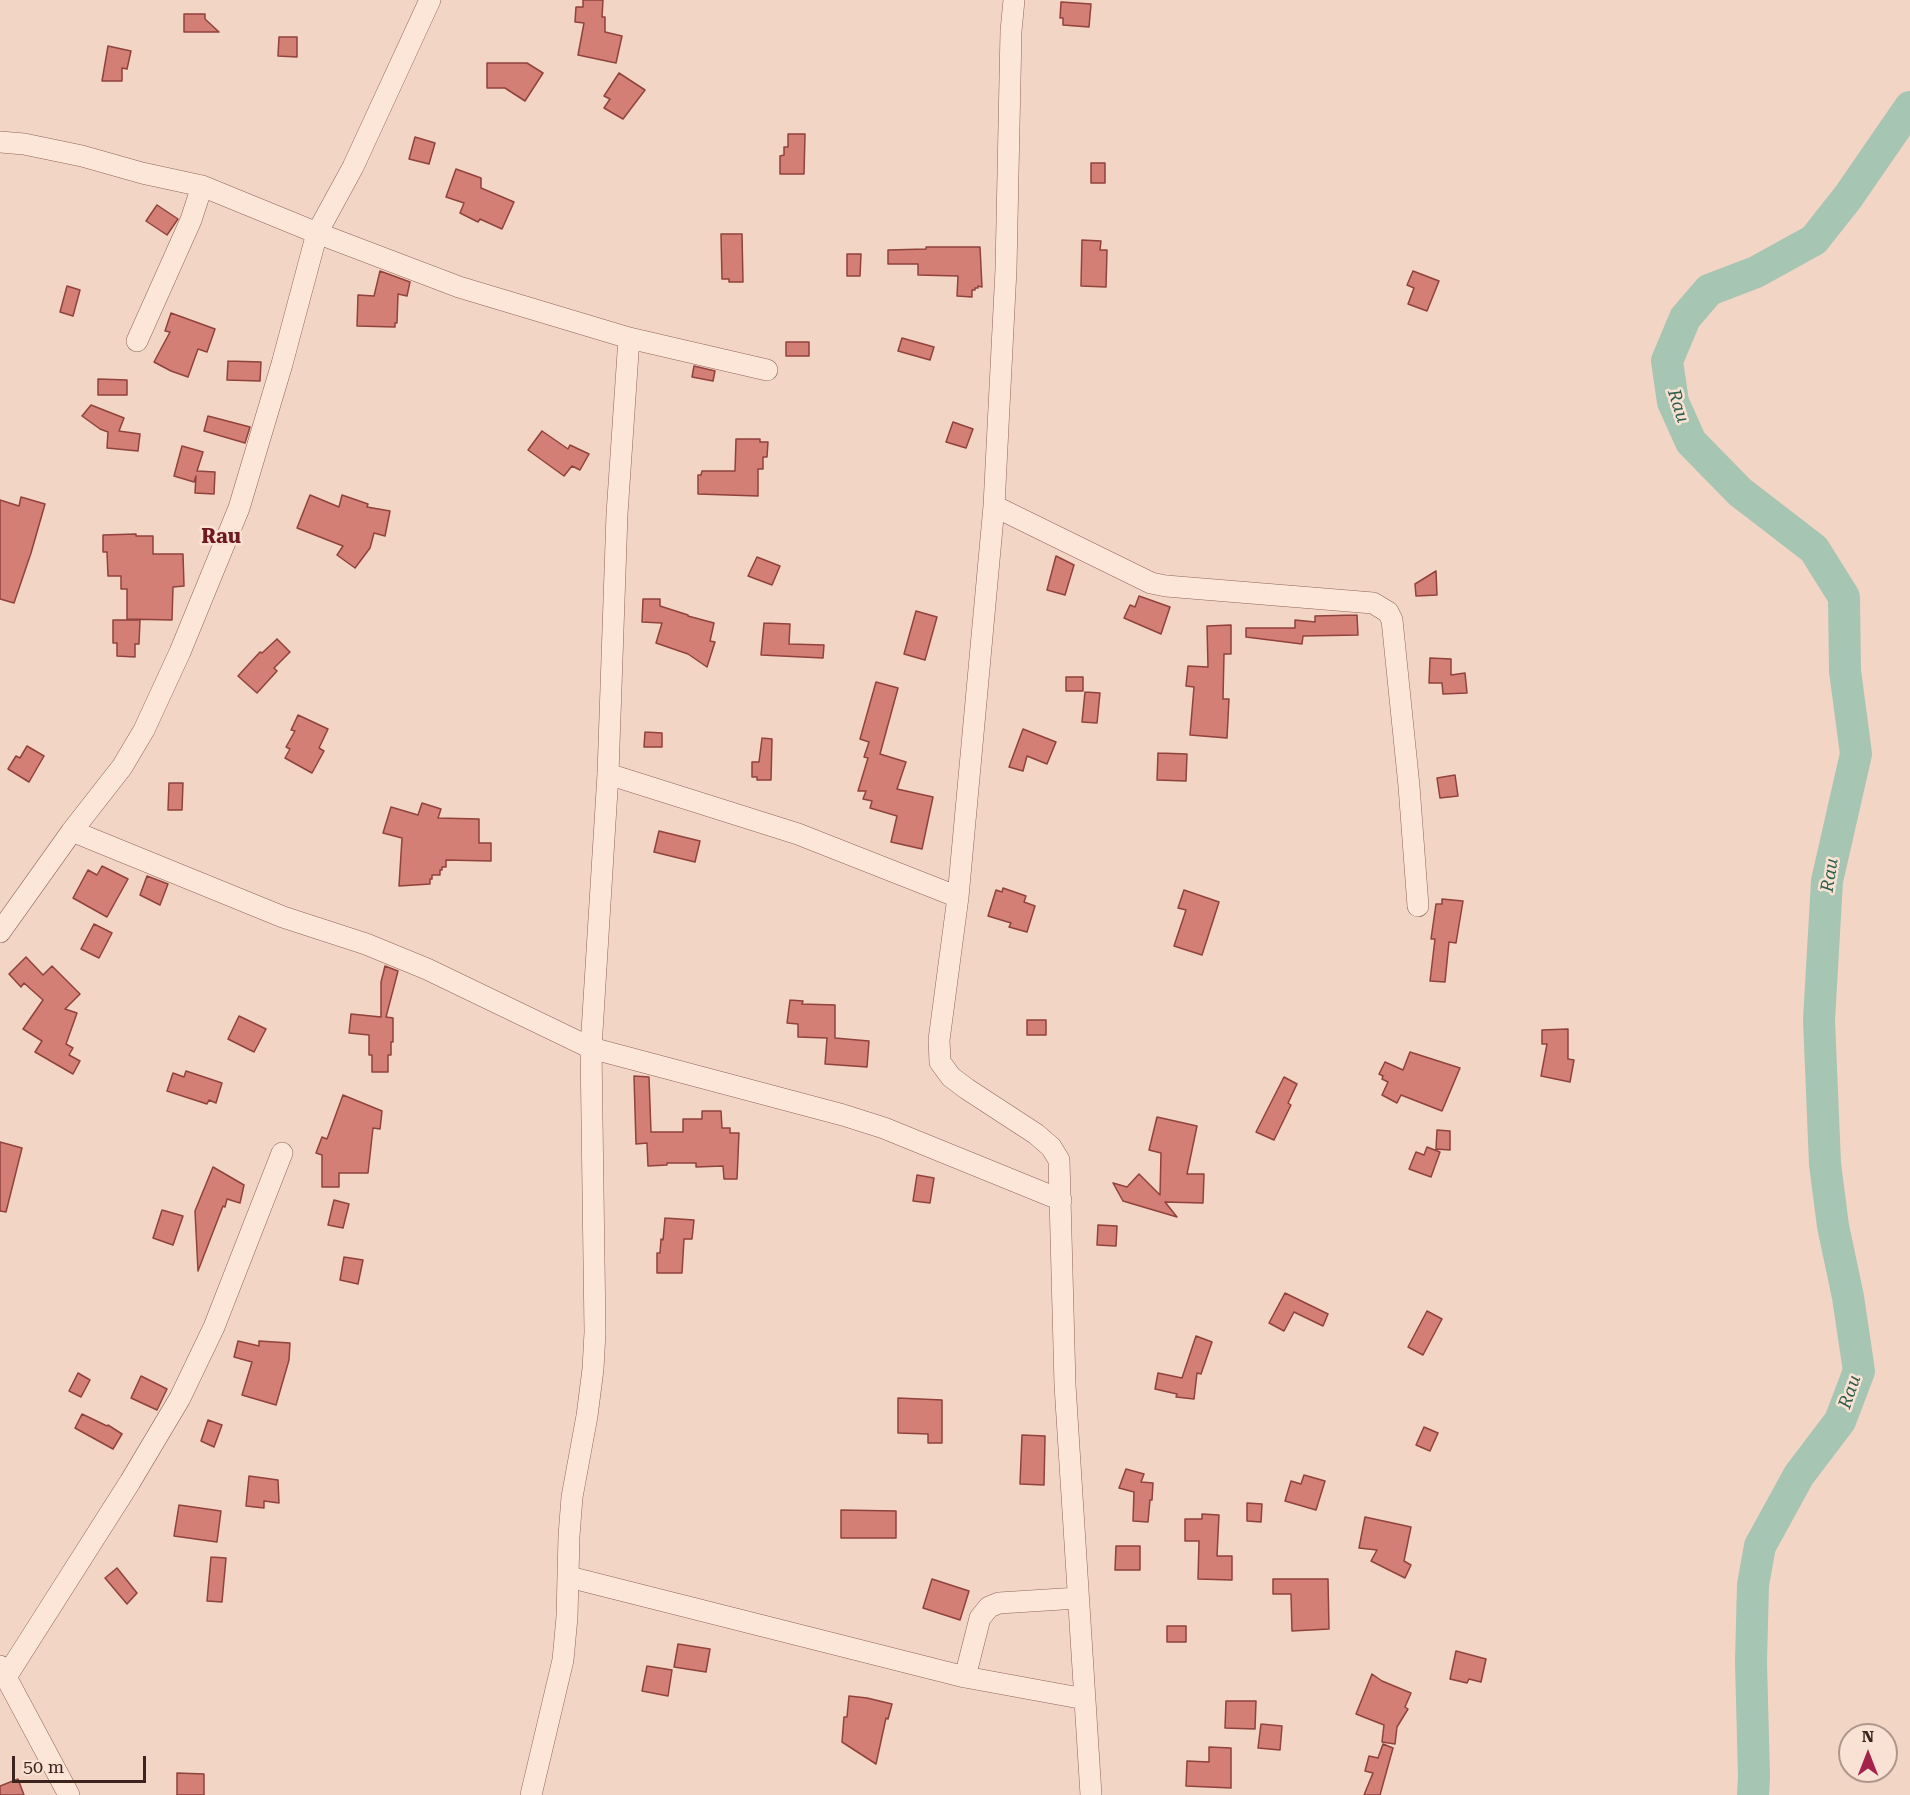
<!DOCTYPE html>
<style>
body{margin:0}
#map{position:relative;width:1910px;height:1795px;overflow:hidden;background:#f2d5c4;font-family:"Roboto Serif",serif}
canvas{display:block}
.north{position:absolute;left:1838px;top:1723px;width:60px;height:60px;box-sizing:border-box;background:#f9e2d4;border:2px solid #ae968b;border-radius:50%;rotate:0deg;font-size:16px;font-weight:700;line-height:24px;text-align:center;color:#3d231e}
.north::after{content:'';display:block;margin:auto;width:21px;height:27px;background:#a3234d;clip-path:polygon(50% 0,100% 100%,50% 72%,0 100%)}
.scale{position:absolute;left:12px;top:1756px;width:134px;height:27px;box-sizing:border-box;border:3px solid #3d231e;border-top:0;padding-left:8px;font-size:18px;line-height:21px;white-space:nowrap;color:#3d231e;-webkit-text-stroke:4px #f9e2d4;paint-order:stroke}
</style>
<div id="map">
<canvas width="1910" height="1795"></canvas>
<div class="north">N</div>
<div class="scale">50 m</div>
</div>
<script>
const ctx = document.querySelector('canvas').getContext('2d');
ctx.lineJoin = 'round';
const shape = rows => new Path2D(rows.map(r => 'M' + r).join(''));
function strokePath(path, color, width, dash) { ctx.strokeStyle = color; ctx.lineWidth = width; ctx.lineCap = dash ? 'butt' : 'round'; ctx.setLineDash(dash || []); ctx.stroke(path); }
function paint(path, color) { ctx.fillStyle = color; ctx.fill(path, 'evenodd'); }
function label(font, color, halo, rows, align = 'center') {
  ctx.font = font + ' "Roboto Serif",serif'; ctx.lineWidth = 5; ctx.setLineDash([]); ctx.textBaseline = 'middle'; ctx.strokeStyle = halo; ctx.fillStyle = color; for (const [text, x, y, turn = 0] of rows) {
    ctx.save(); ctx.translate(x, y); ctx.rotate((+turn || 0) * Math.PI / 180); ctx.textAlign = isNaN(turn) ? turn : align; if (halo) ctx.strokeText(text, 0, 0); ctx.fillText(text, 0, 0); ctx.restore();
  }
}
const river = shape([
 [1753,1795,1754,1777,1751,1662,1753,1585,1760,1546,1799,1475,1840,1421,1859,1371,1848,1297,1833,1226,1825,1164,1819,1020,1827,881,1856,754,1845,671,1844,597,1814,549,1740,492,1691,442,1673,402,1667,361,1685,318,1709,290,1756,272,1814,240,1848,197,1910,107]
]);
const building = shape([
 [583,0,603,0,602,17,605,17,605,32,622,36,616,63,578,55,584,23,575,22,576,7,583,7,583,0],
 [1061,2,1091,4,1089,27,1063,25,1063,18,1060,18,1061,2],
 [184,14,205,14,205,19,219,32,184,32,184,14],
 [279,37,297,37,297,57,278,56,279,37],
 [108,46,131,51,127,69,122,68,122,81,102,81,108,46],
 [487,63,527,63,543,73,525,101,505,88,487,88,487,63],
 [619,73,645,90,623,119,604,108,610,99,604,96,619,73],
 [788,134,805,134,804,174,780,174,780,156,784,155,784,147,788,147,788,134],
 [415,137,435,143,429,164,409,159,415,137],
 [1091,163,1105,163,1105,183,1091,183,1091,163],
 [456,169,481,178,481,188,514,202,502,229,480,219,478,222,460,213,464,203,446,197,456,169],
 [157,205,178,219,167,235,146,221,157,205],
 [721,234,742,234,743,282,729,282,729,279,722,279,721,234],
 [1082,240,1101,241,1100,250,1107,250,1106,287,1081,286,1082,240],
 [926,247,980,247,982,287,978,286,978,288,975,288,975,290,972,290,972,297,957,296,958,276,918,275,918,264,888,264,888,250,926,249,926,247],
 [847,254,861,254,860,276,847,276,847,254],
 [380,271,410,282,407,296,398,294,397,323,395,323,395,327,357,326,358,295,374,296,380,271],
 [1413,271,1439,281,1427,311,1408,304,1414,288,1407,285,1413,271],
 [67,286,80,290,73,316,60,312,67,286],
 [171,313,215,329,207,352,198,349,188,377,171,371,154,362,170,332,165,331,171,313],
 [902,338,934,347,930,360,898,351,902,338],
 [786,342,809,342,809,356,786,356,786,342],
 [228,361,261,362,260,381,227,380,228,361],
 [694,366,715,371,713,381,692,377,694,366],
 [98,379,127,380,127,395,98,395,98,379],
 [91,405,124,418,119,431,140,434,138,451,107,448,108,432,100,429,82,416,91,405],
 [208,416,250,427,245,443,204,431,208,416],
 [953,422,973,429,966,448,946,442,953,422],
 [542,431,568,449,570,445,589,454,580,470,572,466,564,476,528,450,542,431],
 [736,439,760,439,760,442,768,442,767,457,763,457,763,469,758,469,758,496,698,494,698,475,701,475,702,471,735,471,736,439],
 [182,446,203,452,197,471,215,472,214,494,195,493,196,476,194,482,174,476,182,446],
 [310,495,339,507,342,495,368,504,367,507,390,511,385,536,374,533,370,548,355,568,337,555,343,546,297,528,310,495],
 [21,497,45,504,31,553,14,603,0,599,0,500,19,506,21,497],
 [136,534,136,536,153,536,153,554,183,554,184,586,173,587,172,620,127,619,127,589,121,589,121,576,108,576,107,552,103,552,103,535,136,534],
 [1056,556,1074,565,1065,595,1047,590,1056,556],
 [757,557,780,566,772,585,748,576,757,557],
 [1436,571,1437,595,1416,596,1415,584,1436,571],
 [1139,596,1170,607,1161,634,1124,618,1130,605,1135,607,1139,596],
 [643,599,660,599,660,606,688,615,688,616,714,623,710,641,715,642,707,667,688,654,656,643,662,623,642,622,643,599],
 [916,611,937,617,925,660,904,654,916,611],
 [1357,615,1358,635,1303,636,1302,644,1246,637,1246,628,1295,628,1295,620,1315,622,1315,616,1357,615],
 [113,620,140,620,139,644,135,644,135,657,117,656,117,643,113,643,113,620],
 [764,623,790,624,789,644,824,645,823,658,761,655,764,623],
 [1231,625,1231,654,1224,654,1223,699,1229,699,1227,738,1190,735,1194,687,1186,686,1188,666,1208,667,1207,626,1231,625],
 [277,639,290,652,274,668,277,671,257,693,238,676,260,652,262,653,277,639],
 [1430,658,1451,659,1451,675,1465,673,1467,693,1443,694,1442,683,1429,683,1430,658],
 [1066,677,1083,677,1083,691,1066,691,1066,677],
 [876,682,898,688,880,754,906,762,897,789,933,797,922,849,891,842,897,816,870,808,872,801,863,799,866,791,858,791,868,758,864,757,869,742,860,739,876,682],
 [1085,692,1100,693,1097,723,1082,722,1085,692],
 [298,715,328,729,319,748,324,751,312,773,285,758,290,749,286,747,295,731,291,730,298,715],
 [1023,729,1056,742,1047,764,1027,756,1023,771,1009,767,1023,729],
 [645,732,662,733,662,747,644,747,645,732],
 [762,738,772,739,771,780,757,780,757,777,752,777,752,762,759,762,762,738],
 [27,746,44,756,29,782,8,769,16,756,20,758,27,746],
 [1158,753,1187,754,1186,781,1157,780,1158,753],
 [1455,775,1458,796,1440,798,1437,778,1455,775],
 [169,783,183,783,182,810,168,810,169,783],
 [422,803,441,809,438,818,479,819,479,843,491,843,491,861,446,860,446,867,442,867,442,870,440,870,440,875,432,875,432,879,430,879,430,884,399,886,402,838,383,833,391,807,418,815,422,803],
 [659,831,700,841,695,862,654,852,659,831],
 [102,866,128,879,107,917,73,898,88,870,97,875,102,866],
 [147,876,168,884,160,905,140,895,147,876],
 [1003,888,1026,896,1024,902,1035,906,1027,932,1009,927,1011,923,988,916,996,890,1002,892,1003,888],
 [1184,890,1219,902,1202,955,1174,946,1186,910,1178,908,1184,890],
 [1442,899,1463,901,1456,943,1449,942,1445,982,1430,981,1435,939,1431,939,1436,904,1442,904,1442,899],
 [94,924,112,933,99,958,81,949,94,924],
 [26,957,43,975,52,966,80,994,65,1009,77,1013,66,1044,73,1048,69,1055,80,1061,73,1074,35,1052,42,1041,23,1029,43,1000,24,983,21,987,9,974,26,957],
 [385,966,398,971,386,1017,393,1018,393,1042,391,1042,391,1055,388,1055,388,1072,372,1072,372,1055,369,1055,369,1035,349,1033,351,1014,381,1017,381,982,385,966],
 [790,1000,803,1001,802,1004,835,1005,835,1038,869,1041,867,1067,825,1064,827,1038,798,1037,798,1024,787,1023,790,1000],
 [239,1016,266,1029,254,1052,228,1039,239,1016],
 [1027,1020,1046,1020,1046,1035,1027,1035,1027,1020],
 [1568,1029,1568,1059,1574,1060,1570,1082,1541,1076,1547,1044,1542,1044,1542,1030,1568,1029],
 [1410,1052,1460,1068,1442,1111,1401,1095,1397,1103,1382,1095,1388,1082,1382,1079,1383,1076,1379,1074,1385,1062,1403,1070,1410,1052],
 [186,1071,222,1083,216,1103,209,1100,207,1104,167,1091,173,1073,184,1077,186,1071],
 [634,1076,649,1077,651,1132,683,1132,683,1119,702,1119,702,1111,721,1111,722,1128,730,1128,730,1133,739,1133,737,1179,724,1179,723,1166,696,1167,696,1163,667,1163,667,1165,648,1166,647,1143,636,1144,634,1076],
 [1284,1077,1297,1084,1288,1103,1291,1105,1274,1140,1256,1132,1284,1077],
 [343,1095,382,1111,380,1129,373,1128,368,1173,339,1173,339,1187,322,1187,322,1155,316,1153,322,1137,327,1139,343,1095],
 [1157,1117,1197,1126,1187,1174,1204,1174,1203,1203,1165,1202,1177,1217,1123,1201,1113,1183,1127,1187,1139,1174,1160,1195,1161,1153,1149,1150,1157,1117],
 [1437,1130,1450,1131,1450,1150,1436,1149,1437,1130],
 [0,1142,22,1148,6,1212,0,1211,0,1142],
 [1427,1147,1440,1152,1431,1177,1409,1169,1416,1152,1424,1155,1427,1147],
 [213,1167,244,1185,240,1203,227,1199,225,1207,223,1206,198,1271,195,1211,213,1167],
 [917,1175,934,1178,930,1203,913,1201,917,1175],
 [334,1200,349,1204,343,1228,328,1225,334,1200],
 [162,1210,183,1216,173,1245,153,1238,162,1210],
 [665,1218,694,1220,692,1239,684,1239,682,1273,657,1273,657,1253,660,1253,661,1239,663,1240,665,1218],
 [1098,1225,1117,1226,1116,1246,1097,1245,1098,1225],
 [344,1257,363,1260,358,1284,340,1280,344,1257],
 [1285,1293,1328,1314,1323,1326,1294,1312,1284,1331,1269,1323,1285,1293],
 [1427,1311,1442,1319,1423,1355,1408,1347,1427,1311],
 [1196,1336,1212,1342,1201,1374,1197,1373,1194,1399,1176,1397,1177,1394,1155,1389,1158,1373,1182,1378,1196,1336],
 [238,1341,259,1346,259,1341,290,1343,289,1360,276,1405,242,1395,252,1362,234,1357,238,1341],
 [78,1373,90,1380,81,1397,69,1391,78,1373],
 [141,1376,167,1389,157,1410,131,1398,141,1376],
 [898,1398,942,1400,942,1443,928,1443,928,1434,898,1433,898,1398],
 [82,1414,107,1426,108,1425,122,1434,113,1449,75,1428,82,1414],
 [208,1420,222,1425,214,1447,201,1441,208,1420],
 [1424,1427,1438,1433,1430,1451,1416,1445,1424,1427],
 [1022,1435,1045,1436,1044,1485,1020,1484,1022,1435],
 [1126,1469,1144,1474,1141,1482,1153,1483,1152,1500,1150,1500,1148,1522,1133,1521,1134,1492,1119,1488,1126,1469],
 [1304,1475,1325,1481,1316,1510,1285,1501,1291,1481,1301,1484,1304,1475],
 [249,1476,278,1480,279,1503,264,1501,264,1508,246,1506,249,1476],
 [1247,1503,1262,1504,1261,1522,1247,1521,1247,1503],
 [179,1505,221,1511,217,1542,174,1536,179,1505],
 [841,1510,896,1511,896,1538,841,1538,841,1510],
 [1202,1514,1219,1515,1217,1556,1232,1556,1232,1580,1198,1579,1199,1541,1185,1541,1185,1519,1202,1519,1202,1514],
 [1365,1517,1411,1527,1404,1561,1411,1565,1405,1578,1371,1561,1377,1550,1359,1548,1365,1517],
 [1116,1546,1140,1546,1140,1570,1115,1570,1116,1546],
 [211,1557,226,1558,222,1602,207,1601,211,1557],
 [117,1568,137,1593,127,1604,105,1578,117,1568],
 [932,1579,969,1591,960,1620,923,1608,932,1579],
 [1273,1579,1328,1579,1329,1629,1292,1631,1291,1594,1273,1594,1273,1579],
 [1167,1626,1186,1626,1186,1642,1167,1642,1167,1626],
 [678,1644,710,1649,706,1672,674,1667,678,1644],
 [1456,1651,1486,1659,1481,1682,1469,1679,1467,1683,1450,1679,1456,1651],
 [647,1666,672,1670,668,1696,642,1691,647,1666],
 [1372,1674,1382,1681,1411,1693,1405,1707,1408,1709,1397,1727,1395,1744,1382,1742,1384,1725,1356,1714,1372,1674],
 [849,1696,867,1698,892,1704,888,1719,886,1718,876,1764,842,1742,844,1717,847,1717,849,1696],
 [1226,1701,1256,1701,1255,1729,1225,1728,1226,1701],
 [1261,1724,1282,1726,1280,1750,1258,1748,1261,1724],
 [1383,1744,1393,1748,1380,1795,1364,1795,1373,1773,1365,1771,1369,1756,1378,1758,1383,1744],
 [1209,1747,1231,1748,1231,1788,1186,1786,1187,1761,1209,1762,1209,1747],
 [177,1773,204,1774,204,1795,177,1795,177,1773],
 [18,1779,24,1795,0,1795,0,1786,18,1779]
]);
const minor = shape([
 [1014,0,1011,31,1006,269,994,506,958,897,939,1040,940,1062,951,1077,967,1089,1036,1134,1051,1147,1059,1160,1065,1385,1091,1795],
 [0,142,24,144,82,156,142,173,202,186,317,233,459,287,629,338,767,370],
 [137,341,191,220,202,186],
 [994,506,1151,583,1166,586,1373,603,1388,612,1392,620,1409,786,1418,906],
 [608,774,798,834,958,897],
 [72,831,283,917,366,944,427,969,591,1048,843,1115,884,1128,1061,1200],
 [0,932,72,831,122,767,144,730,180,652,239,508,282,364,317,233,353,167,430,0],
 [569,1577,965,1677,1085,1699],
 [0,1666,69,1795],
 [6,1677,130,1482,180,1398,214,1327,282,1153],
 [965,1677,980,1618,989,1607,999,1603,1078,1598],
 [531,1795,563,1660,567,1617,569,1536,572,1497,587,1416,593,1369,595,1332,591,1048,608,774,617,514,629,338]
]);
const waterNames = [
 ["Rau",1678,406,72],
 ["Rau",1830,875,-81],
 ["Rau",1850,1392,-71]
];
const quarterNames = [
 ["Rau",221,537]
];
strokePath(river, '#a6c5b2', 32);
paint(building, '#d37f76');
strokePath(building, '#90423c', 1.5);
strokePath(minor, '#8f6458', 22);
strokePath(minor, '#fce6d8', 21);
label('italic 18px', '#2c5e4b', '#f9e2d4', waterNames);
label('bold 20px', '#6e1922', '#f9e2d4', quarterNames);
</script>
